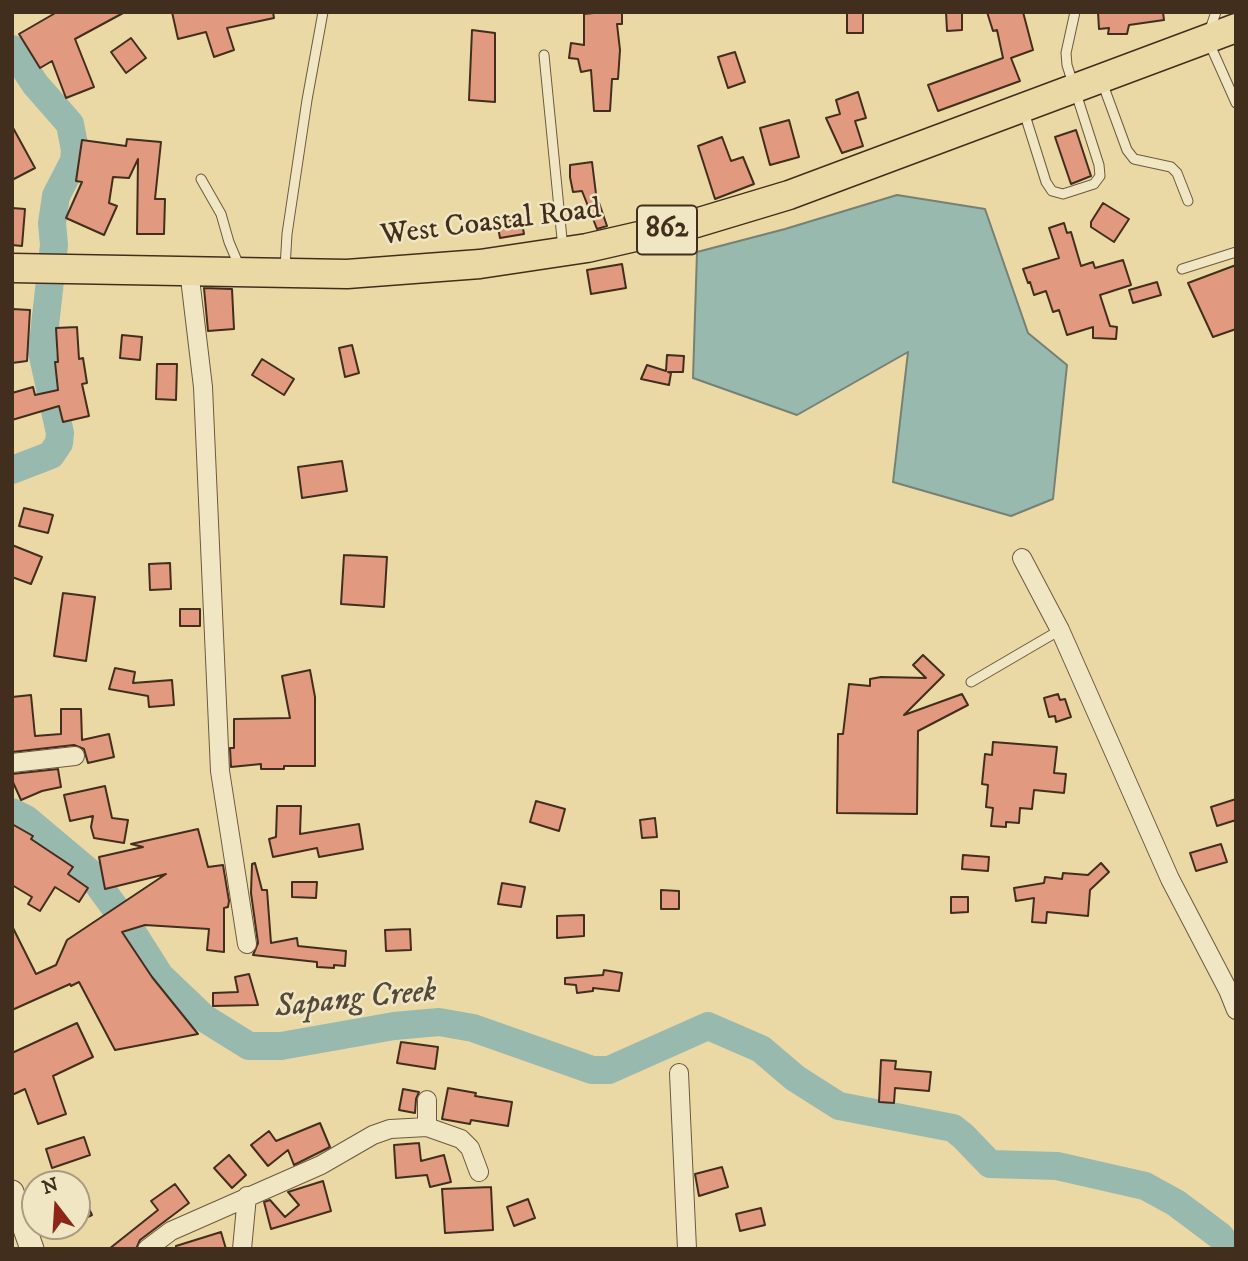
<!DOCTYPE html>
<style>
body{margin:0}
#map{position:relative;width:1248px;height:1261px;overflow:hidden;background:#ead9a5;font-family:"IM FELL DW Pica",serif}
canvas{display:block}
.frame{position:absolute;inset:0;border:14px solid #422e1d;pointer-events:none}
.north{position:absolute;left:21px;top:1170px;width:70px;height:70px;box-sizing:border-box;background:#f1e6c4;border:2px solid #ab9c81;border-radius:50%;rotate:343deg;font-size:19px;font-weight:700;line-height:28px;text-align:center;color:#422e1d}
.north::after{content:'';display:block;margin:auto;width:24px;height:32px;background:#8f2418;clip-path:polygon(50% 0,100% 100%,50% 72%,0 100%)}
</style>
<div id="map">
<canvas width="1248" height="1261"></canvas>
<div class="frame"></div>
<div class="north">N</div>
</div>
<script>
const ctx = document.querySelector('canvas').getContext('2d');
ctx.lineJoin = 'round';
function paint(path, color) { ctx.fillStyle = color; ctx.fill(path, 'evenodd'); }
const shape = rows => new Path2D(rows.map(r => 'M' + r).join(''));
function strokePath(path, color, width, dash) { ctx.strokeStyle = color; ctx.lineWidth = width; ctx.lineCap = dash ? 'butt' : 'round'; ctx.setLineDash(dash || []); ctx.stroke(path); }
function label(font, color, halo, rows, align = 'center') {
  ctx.font = font + ' "IM FELL DW Pica",serif'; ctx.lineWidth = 5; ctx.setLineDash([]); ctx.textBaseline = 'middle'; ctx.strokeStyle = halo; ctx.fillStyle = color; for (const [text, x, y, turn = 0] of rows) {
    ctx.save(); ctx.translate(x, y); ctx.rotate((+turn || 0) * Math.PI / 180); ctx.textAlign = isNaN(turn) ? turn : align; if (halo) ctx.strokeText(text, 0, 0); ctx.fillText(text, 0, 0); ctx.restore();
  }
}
const water = shape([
 [897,195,985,209,1028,333,1067,365,1053,499,1011,516,893,482,908,352,797,415,693,378,697,252,785,229,897,195]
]);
const river = shape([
 [12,49,35,84,70,124,75,150,74,161,56,196,52,223,54,245,42,352,60,433,59,443,51,455,12,470],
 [12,812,26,819,89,872,129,927,160,976,204,1018,249,1046,281,1046,394,1026,439,1022,473,1028,592,1070,609,1070,708,1026,761,1049,795,1078,839,1106,953,1128,963,1136,990,1164,1057,1166,1145,1186,1176,1203,1220,1236,1231,1249]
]);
const building = shape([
 [57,12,125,12,75,39,94,87,66,98,52,61,40,68,19,34,57,12],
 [172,12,273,12,274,18,227,28,234,50,214,57,206,32,178,39,172,12],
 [603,12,622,12,622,24,617,24,620,50,618,79,612,79,610,111,594,111,591,70,581,72,578,59,569,58,571,43,584,45,584,14,603,12],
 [847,12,863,12,863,33,847,33,847,12],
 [946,12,962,12,962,30,947,31,946,12],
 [987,12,1023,12,1033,50,1011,58,1020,81,938,111,928,85,1003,58,997,30,993,31,987,12],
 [1098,12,1163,12,1164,20,1129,25,1127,34,1108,34,1109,28,1099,29,1098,12],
 [472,30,495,33,495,102,469,100,472,30],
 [131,38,146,58,126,73,111,52,131,38],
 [735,52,745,82,728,88,718,57,735,52],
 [858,92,866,118,855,121,863,146,842,153,826,118,840,114,836,100,858,92],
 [789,120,799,157,770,165,760,128,789,120],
 [12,126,35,168,12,180,12,126],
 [1076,130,1091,176,1071,184,1055,137,1076,130],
 [722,137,731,161,743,157,754,184,715,199,698,146,722,137],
 [127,139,161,142,155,199,165,199,164,234,137,234,138,159,129,178,113,177,109,203,117,206,104,235,66,218,82,182,76,181,82,140,126,146,127,139],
 [592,162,596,194,607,226,597,229,582,191,573,192,570,177,570,165,592,162],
 [1103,203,1129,219,1114,242,1091,227,1091,222,1103,203],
 [12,208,25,209,22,246,12,245,12,208],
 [521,218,524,234,500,238,497,222,521,218],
 [1064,223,1067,233,1071,232,1081,266,1093,262,1095,268,1123,260,1131,285,1100,295,1110,326,1117,327,1116,339,1093,338,1093,327,1067,335,1059,310,1053,312,1046,291,1034,295,1030,282,1028,283,1023,269,1059,258,1049,228,1064,223],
 [622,264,626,288,591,294,587,270,622,264],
 [1236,265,1236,329,1213,337,1188,283,1236,265],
 [1157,282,1161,295,1133,303,1129,290,1157,282],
 [204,288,232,289,234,329,208,331,204,288],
 [12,309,30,310,27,361,12,363,12,309],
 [77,327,79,359,83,358,87,383,82,384,89,416,63,422,59,406,12,420,12,393,33,387,35,395,58,390,55,362,58,362,56,328,77,327],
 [122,335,142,337,140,360,120,358,122,335],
 [352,345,359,373,345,377,339,348,352,345],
 [667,355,684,356,683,372,668,372,671,373,669,385,641,379,647,365,666,371,667,355],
 [262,359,294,379,284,395,252,375,262,359],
 [157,364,177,364,176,400,156,399,157,364],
 [342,461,347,491,302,498,298,467,342,461],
 [24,508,53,515,48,533,19,526,24,508],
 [12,545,42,557,31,584,12,577,12,545],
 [344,555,387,557,384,607,341,604,344,555],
 [170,563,171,589,150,590,149,564,170,563],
 [63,593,95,597,86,661,54,656,63,593],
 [180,609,200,609,200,626,180,626,180,609],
 [923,655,944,675,904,715,962,694,968,705,918,731,917,814,837,813,838,734,843,734,849,684,870,686,870,679,881,677,926,678,913,665,923,655],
 [115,668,135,672,133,683,172,680,174,705,149,707,148,696,109,689,115,668],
 [310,670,315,697,315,766,284,766,284,769,261,769,261,764,231,767,230,748,234,748,234,719,290,718,282,676,310,670],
 [1058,694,1060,700,1065,699,1071,717,1056,722,1055,716,1049,717,1044,698,1058,694],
 [31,695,35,736,61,734,61,709,81,709,82,740,109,734,114,757,88,763,84,749,74,745,12,752,12,697,31,695],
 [993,742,1057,747,1054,773,1066,774,1064,793,1034,790,1032,809,1020,808,1019,823,1006,822,1006,827,991,826,993,808,986,807,988,785,982,784,985,754,992,755,993,742],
 [58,769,61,787,42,791,21,800,12,780,12,774,58,769],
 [105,786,112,818,128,820,124,843,94,838,91,827,93,816,70,821,64,795,105,786],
 [1236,799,1236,820,1217,826,1211,807,1236,799],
 [536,801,565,809,559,831,530,822,536,801],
 [277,806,301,806,300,834,359,824,363,849,319,857,317,848,273,857,269,839,276,837,277,806],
 [655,818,657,837,642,838,640,820,655,818],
 [12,824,33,836,31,839,73,867,68,874,88,888,79,902,55,887,40,911,28,904,32,897,12,885,12,824],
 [198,829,208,867,223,865,229,901,228,907,224,908,224,952,207,950,209,929,145,925,122,932,152,977,198,1034,115,1050,79,982,71,986,70,984,12,1010,12,926,36,974,56,965,67,940,166,874,105,889,99,857,143,847,131,844,198,829],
 [1221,844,1227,862,1196,871,1190,853,1221,844],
 [963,855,989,857,988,871,962,869,963,855],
 [255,863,262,890,267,890,271,943,297,938,298,946,346,951,345,966,334,965,334,968,317,967,317,962,253,955,258,943,251,893,252,864,255,863],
 [1101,863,1109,872,1090,890,1088,916,1047,912,1046,923,1032,922,1034,898,1016,901,1014,888,1044,883,1045,877,1062,879,1063,873,1088,875,1101,863],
 [292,882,317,882,316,898,292,897,292,882],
 [502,883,525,887,521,907,498,904,502,883],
 [661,890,679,891,679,909,661,909,661,890],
 [951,897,968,897,968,912,951,913,951,897],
 [584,915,584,936,557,938,557,916,584,915],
 [410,929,411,950,386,951,385,930,410,929],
 [604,970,622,973,619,991,593,988,593,991,577,993,576,985,565,984,565,978,603,975,604,970],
 [249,974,258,1005,213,1006,213,993,238,992,235,977,249,974],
 [77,1023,93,1057,53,1076,66,1114,38,1124,25,1089,12,1095,12,1053,77,1023],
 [401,1042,438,1047,435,1069,397,1063,401,1042],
 [881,1060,896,1061,895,1069,931,1072,929,1091,895,1088,894,1103,879,1102,881,1060],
 [448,1088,476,1093,475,1096,512,1102,508,1126,471,1120,470,1124,442,1119,448,1088],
 [403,1089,419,1092,416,1099,415,1113,399,1110,403,1089],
 [320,1123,330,1147,294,1165,288,1150,268,1166,251,1145,269,1131,276,1141,320,1123],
 [84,1137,90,1155,52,1168,46,1149,84,1137],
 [419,1143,421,1161,444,1155,451,1182,430,1187,427,1175,396,1178,394,1145,419,1143],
 [229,1155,246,1175,232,1188,214,1168,229,1155],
 [722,1167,728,1187,699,1196,695,1174,722,1167],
 [323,1181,331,1211,271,1229,264,1202,270,1200,285,1217,299,1205,288,1192,323,1181],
 [77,1184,92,1215,77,1222,77,1184],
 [175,1184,189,1203,140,1240,136,1249,109,1249,158,1210,151,1201,175,1184],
 [491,1187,493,1230,445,1233,442,1189,491,1187],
 [528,1199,535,1218,514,1226,507,1207,528,1199],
 [761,1208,765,1225,740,1231,736,1214,761,1208],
 [221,1232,226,1249,176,1249,176,1246,221,1232]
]);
const service = shape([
 [1216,12,1207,38,1236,103],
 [544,55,563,249],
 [1102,82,1127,150,1134,159,1171,167,1177,173,1188,201],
 [1024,112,1046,182,1052,191,1063,194,1094,184,1100,176,1099,165,1067,65,1066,53,1075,12],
 [201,179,221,214,229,242,240,268],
 [285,268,287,234,307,100,323,12],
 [1182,269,1236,252],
 [971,682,1060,630]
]);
const minor = shape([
 [189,270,203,387,220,771,247,944],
 [1022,558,1060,630,1170,879,1228,990,1236,1010],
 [12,763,75,756],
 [679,1073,687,1249],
 [427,1100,427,1127],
 [147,1249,171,1231,321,1165,373,1135,390,1129,427,1127,461,1139,470,1148,479,1172],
 [242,1249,247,1196]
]);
const tertiary = shape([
 [12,1192,32,1249]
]);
const primary = shape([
 [12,268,347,274,480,264,587,248,696,223,789,195,1236,28]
]);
const shields = [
 [667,230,60]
];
const shieldNames = [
 ["862",667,230]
];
const streetNames = [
 ["West Coastal Road",491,224,-7]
];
const waterNames = [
 ["Sapang Creek",356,1001,-6]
];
paint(water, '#98b9ad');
strokePath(water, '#768173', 2);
strokePath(river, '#98b9ad', 28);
paint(building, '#e1997f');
strokePath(building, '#422e1d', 2);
strokePath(service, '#6c593f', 11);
strokePath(minor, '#6c593f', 20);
strokePath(tertiary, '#6c593f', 25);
strokePath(primary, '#422e1d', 31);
strokePath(service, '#f1e6c4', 9);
strokePath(minor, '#f1e6c4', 18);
strokePath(tertiary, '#f1e6c4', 23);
strokePath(primary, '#ead9a5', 28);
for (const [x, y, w] of shields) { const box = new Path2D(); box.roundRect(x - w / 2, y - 24.5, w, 49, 5); ctx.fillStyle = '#f1e6c4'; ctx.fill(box); strokePath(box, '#422e1d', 2); }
label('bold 28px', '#422e1d', null, shieldNames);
label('30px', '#422e1d', '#f1e6c4', streetNames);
label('italic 32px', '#534a3a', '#f1e6c4', waterNames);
</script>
